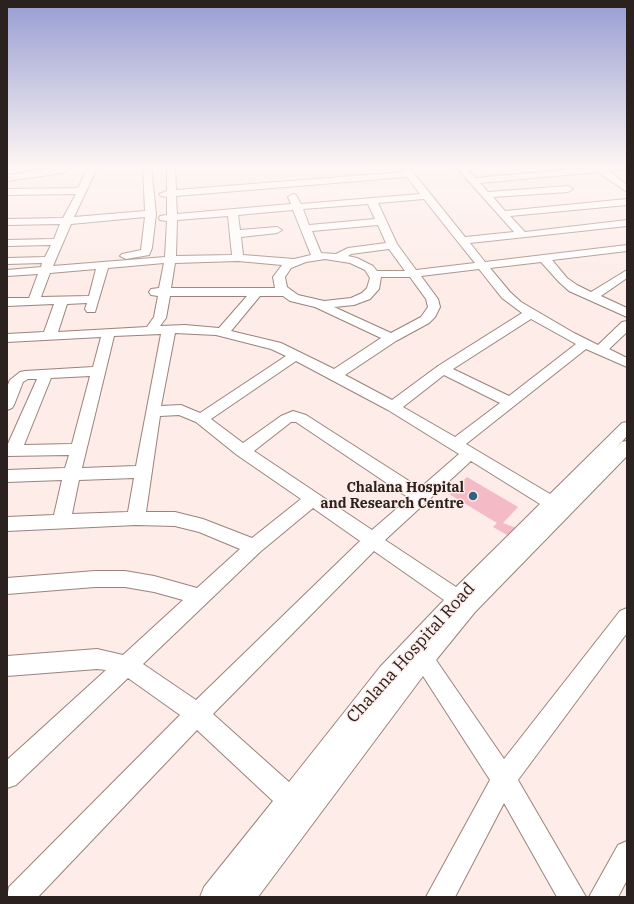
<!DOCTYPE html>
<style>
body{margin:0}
#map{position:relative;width:634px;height:904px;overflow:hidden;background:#fdece7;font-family:"IBM Plex Serif",serif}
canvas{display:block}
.frame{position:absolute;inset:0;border:8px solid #2b211e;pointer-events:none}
</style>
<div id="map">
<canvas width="634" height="904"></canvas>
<div class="frame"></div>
</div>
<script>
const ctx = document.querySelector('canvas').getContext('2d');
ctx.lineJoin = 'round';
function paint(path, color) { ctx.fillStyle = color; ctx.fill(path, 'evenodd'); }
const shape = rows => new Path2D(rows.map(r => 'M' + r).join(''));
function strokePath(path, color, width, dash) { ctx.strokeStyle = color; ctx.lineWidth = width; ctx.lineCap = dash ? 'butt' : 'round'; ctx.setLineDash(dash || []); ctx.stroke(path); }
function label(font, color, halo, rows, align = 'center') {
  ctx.font = font + ' "IBM Plex Serif",serif'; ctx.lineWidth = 3; ctx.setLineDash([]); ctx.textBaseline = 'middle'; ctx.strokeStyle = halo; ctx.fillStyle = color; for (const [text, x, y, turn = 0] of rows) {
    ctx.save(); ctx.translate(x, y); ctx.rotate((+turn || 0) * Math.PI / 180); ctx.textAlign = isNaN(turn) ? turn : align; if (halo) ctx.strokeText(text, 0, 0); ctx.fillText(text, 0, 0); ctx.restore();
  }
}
const building = shape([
 [467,477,518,507,503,523,516,528,509,536,493,527,497,523,449,494]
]);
const minor = shape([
 [63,166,74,166,63,173,7,181,7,175,63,166],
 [89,166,98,166,74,217,145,211,143,166,151,166,156,214,152,248,149,255,126,259,120,256,122,254,141,250,145,217,71,224,53,266,165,257,167,221,160,220,159,218,160,216,167,215,167,197,161,196,159,194,167,191,167,166,175,166,176,190,403,172,399,166,408,166,465,237,514,232,455,166,464,166,475,178,605,166,627,166,627,170,609,171,627,185,627,192,598,172,480,183,488,192,568,186,573,189,568,192,493,197,505,211,627,199,627,205,510,216,525,232,627,220,627,226,470,243,485,262,627,245,627,251,552,260,567,278,577,285,591,292,627,270,627,278,601,296,627,308,627,317,569,291,559,282,541,262,490,268,510,292,521,302,574,333,598,345,622,322,627,321,627,332,609,349,627,358,627,367,586,349,466,444,550,494,622,423,627,422,627,436,617,447,621,442,627,441,627,456,475,612,436,660,504,759,620,611,627,608,627,633,518,780,586,897,557,897,504,803,455,897,426,897,490,780,423,676,258,897,200,897,204,887,273,801,197,730,38,897,7,897,9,887,180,715,128,678,16,785,7,788,7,760,106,670,97,669,7,676,7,656,97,649,123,655,183,600,154,592,125,587,95,587,7,594,7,578,95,571,125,571,154,576,197,588,240,549,199,532,175,526,136,525,7,531,7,517,54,515,62,480,7,482,7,470,65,468,69,455,7,456,7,446,37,379,28,379,23,382,14,405,12,408,7,410,7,387,10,380,20,372,25,371,93,367,101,337,7,342,7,334,44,332,54,304,7,306,7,298,29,298,38,274,7,276,7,270,41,267,42,263,7,264,7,258,45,257,51,245,7,246,7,240,54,239,60,224,7,225,7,219,63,218,76,194,7,195,7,189,78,188,89,166],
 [407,177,420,194,301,204,296,195,293,194,288,197,291,204,177,214,176,196,407,177],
 [424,199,458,242,475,263,416,270,397,244,378,203,424,199],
 [368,204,375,219,309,225,303,209,368,204],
 [293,210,311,255,294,259,243,255,241,237,277,233,282,230,277,227,240,230,238,215,293,210],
 [228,216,232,255,176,256,177,220,228,216],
 [378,225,386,243,348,248,336,254,321,253,312,231,378,225],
 [389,249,405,271,377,271,373,266,357,258,348,256,351,254,389,249],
 [325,259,350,263,365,270,370,278,367,288,362,293,351,298,324,301,298,295,287,287,285,277,291,268,306,262,325,259],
 [238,261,282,265,273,277,275,288,171,288,175,263,238,261],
 [164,263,159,288,151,289,149,292,151,295,158,296,154,317,147,327,58,332,67,304,87,303,85,309,87,312,95,312,108,268,164,263],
 [96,269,89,296,41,297,50,273,96,269],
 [479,269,502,298,522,313,438,366,392,400,345,375,396,341,429,323,435,317,440,307,438,299,421,276,479,269],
 [381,277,410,277,426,299,428,307,421,317,391,333,334,307,354,305,370,299,379,289,381,277],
 [170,296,247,296,219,328,185,325,160,326,166,318,170,296],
 [260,296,283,296,290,301,315,307,381,338,334,369,281,343,231,331,260,296],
 [531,319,576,344,509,396,453,369,531,319],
 [175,333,216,335,271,349,286,356,200,413,181,405,161,406,175,333],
 [161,334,136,466,82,468,114,336,161,334],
 [296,361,388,410,459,454,420,488,306,415,293,411,281,416,243,443,211,419,296,361],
 [444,375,500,403,455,437,403,407,444,375],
 [90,376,72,444,24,445,51,378,90,376],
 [179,415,196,422,237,455,301,499,252,538,203,519,175,512,146,512,160,416,179,415],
 [291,422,296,422,409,498,372,530,254,451,291,422],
 [471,461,540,504,456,587,385,540,471,461],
 [134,478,128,512,72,514,79,480,134,478],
 [313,508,360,541,196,700,143,664,260,552,313,508],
 [374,551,444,600,380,667,289,782,213,714,374,551],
 [627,841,627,880,618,897,589,897,618,845,627,841]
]);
const markers = [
 [473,496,5,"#316380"]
];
const poiNames = [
 ["Chalana Hospital",464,488],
 ["and Research Centre",464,504]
];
const nearStreetnames = [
 ["Chalana Hospital Road",411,653,-48]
];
paint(building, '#f4bbc6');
strokePath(minor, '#9b837b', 2);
paint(minor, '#fff');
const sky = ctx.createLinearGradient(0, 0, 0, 293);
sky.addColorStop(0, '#979dd2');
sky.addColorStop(0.57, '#fef6f4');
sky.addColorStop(1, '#fef6f400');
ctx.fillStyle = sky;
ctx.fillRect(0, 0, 634, 293);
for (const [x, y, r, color] of markers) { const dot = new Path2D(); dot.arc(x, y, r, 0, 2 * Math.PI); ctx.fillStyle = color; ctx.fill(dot); strokePath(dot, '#fdece7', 1.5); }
label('bold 14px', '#2b211e', '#fdece7', poiNames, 'right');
label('17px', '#2b211e', '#fdece7', nearStreetnames);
</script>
